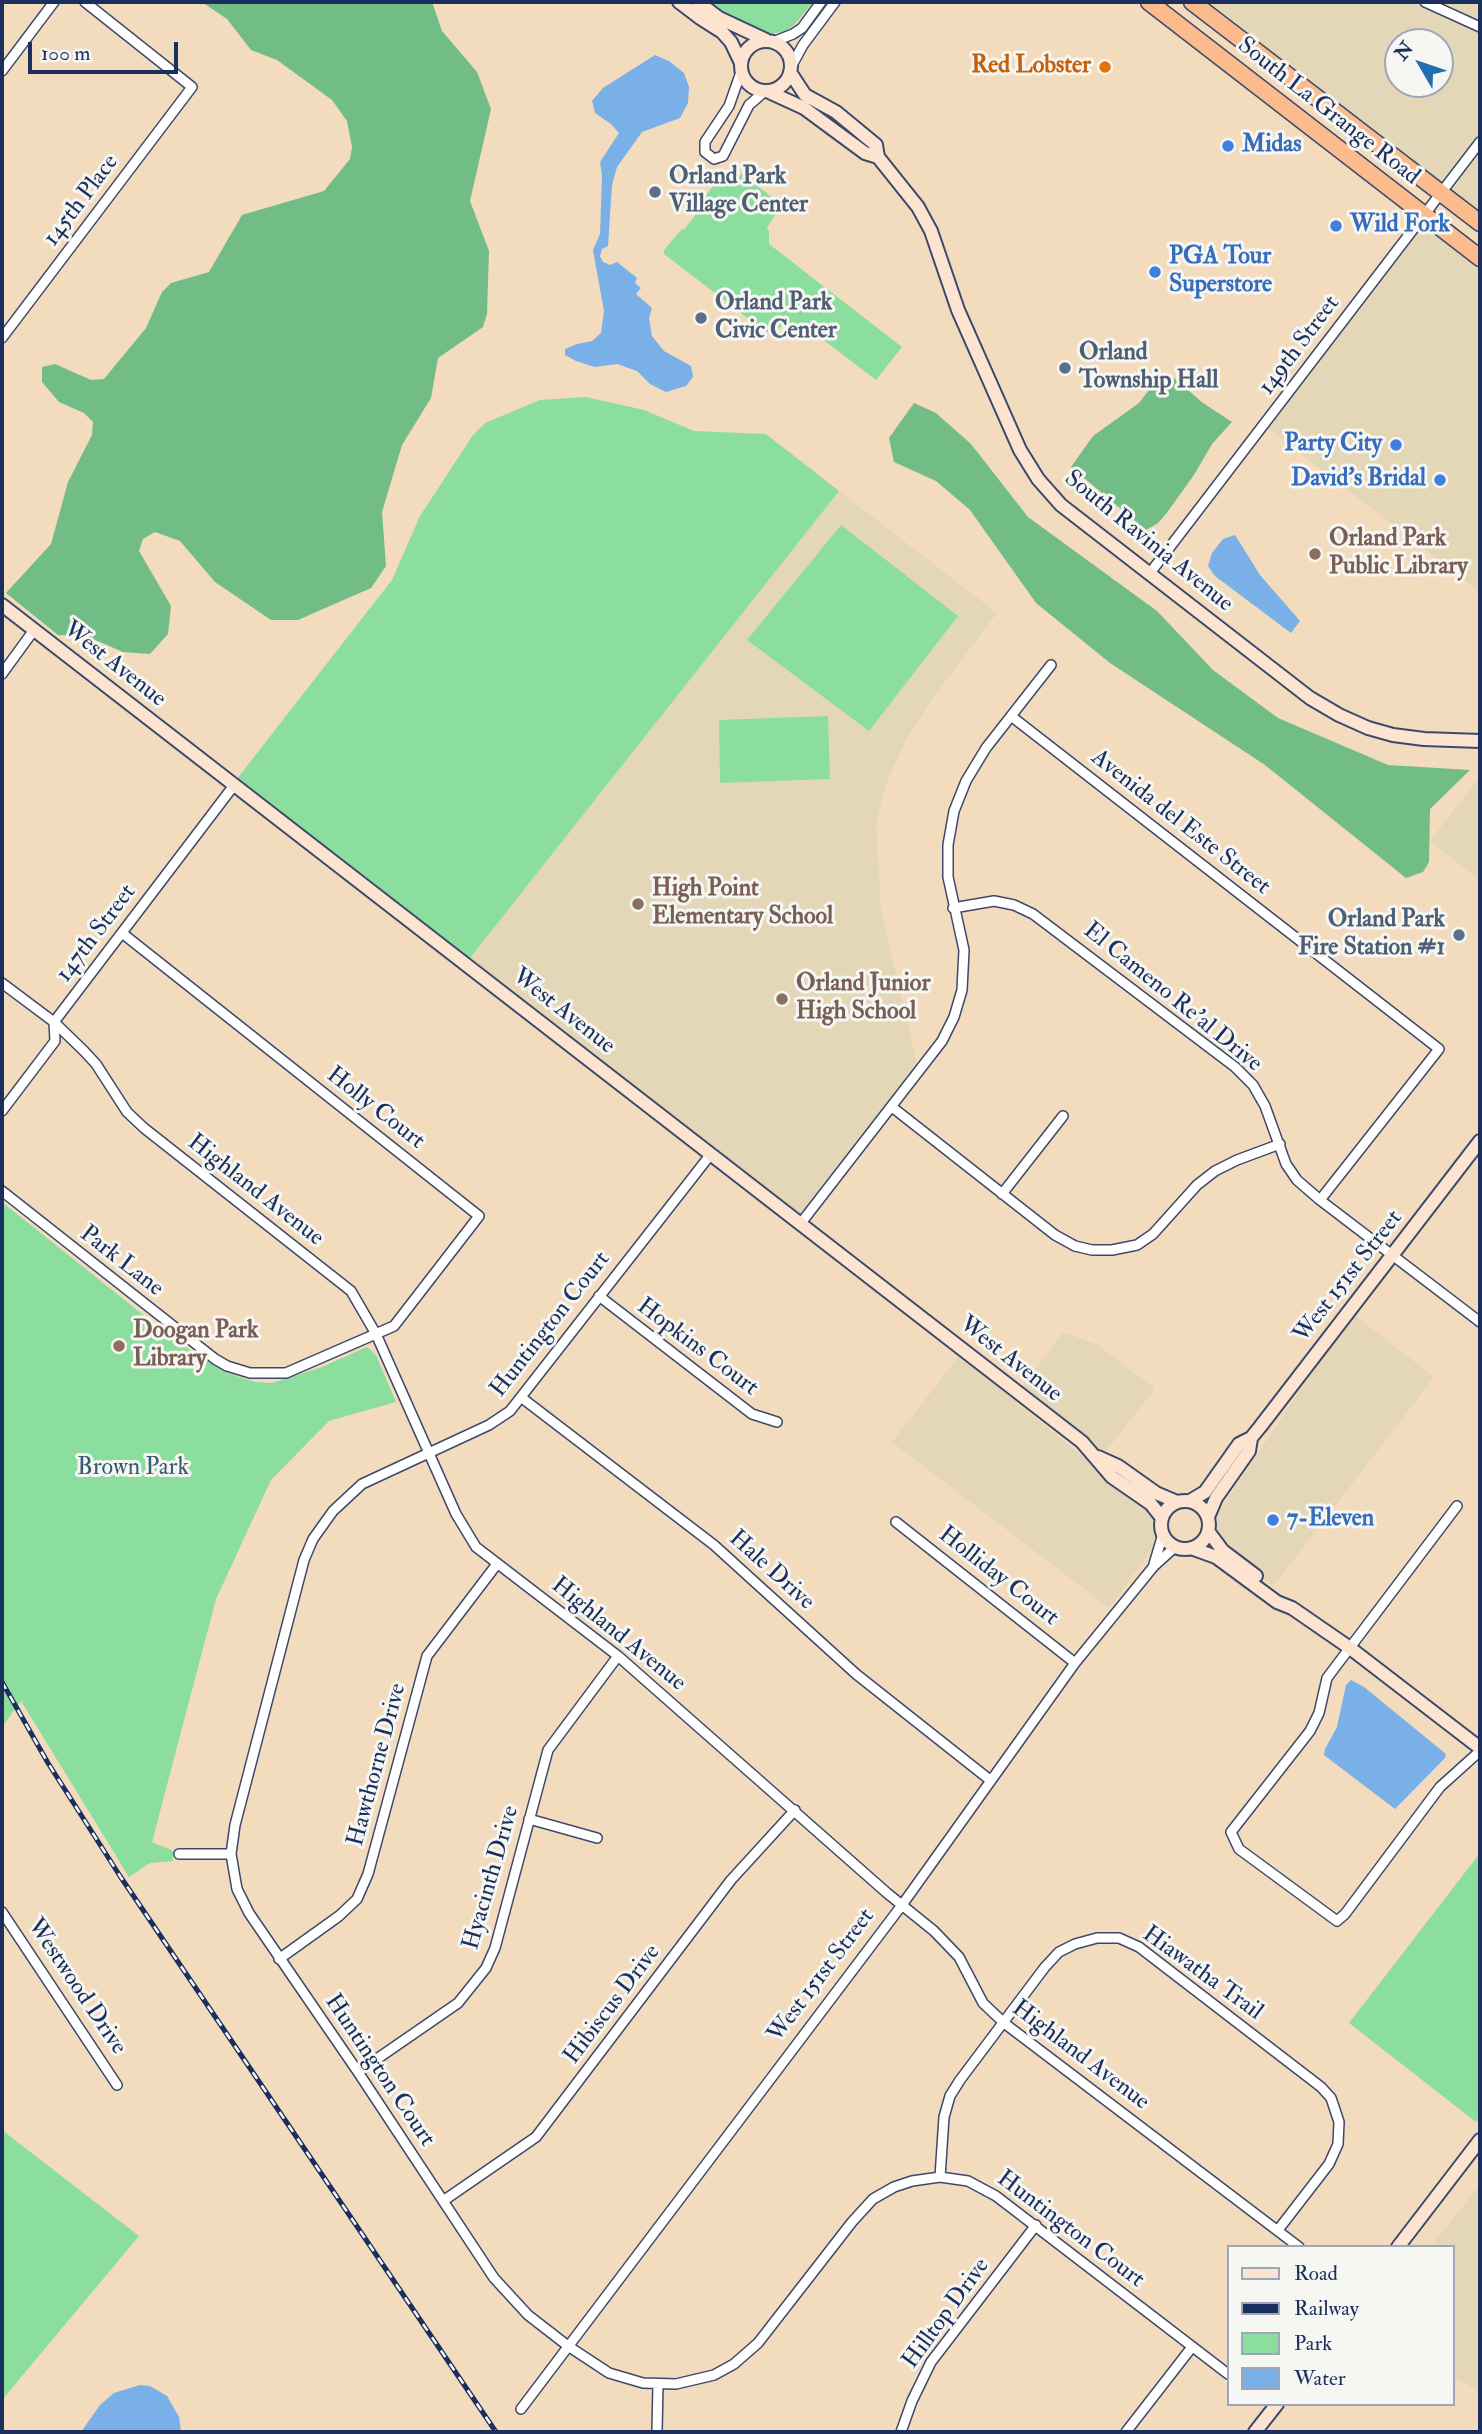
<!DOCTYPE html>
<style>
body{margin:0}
#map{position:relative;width:1482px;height:2434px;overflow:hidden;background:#f3dbbd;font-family:"IM FELL Double Pica",serif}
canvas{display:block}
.frame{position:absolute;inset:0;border:4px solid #1b2f5e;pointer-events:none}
.legend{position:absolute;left:1227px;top:2245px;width:228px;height:161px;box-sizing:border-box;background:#f6f6f2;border:2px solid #9ea6b7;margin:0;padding:9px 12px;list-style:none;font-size:21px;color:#1b2f5e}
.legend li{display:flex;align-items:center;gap:14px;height:35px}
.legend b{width:35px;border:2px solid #9ea6b7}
.north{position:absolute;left:1384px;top:28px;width:70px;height:70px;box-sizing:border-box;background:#f6f6f2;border:2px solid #9ea6b7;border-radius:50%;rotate:309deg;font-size:19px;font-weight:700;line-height:28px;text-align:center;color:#1b2f5e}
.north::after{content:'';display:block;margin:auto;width:24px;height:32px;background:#1f6fb2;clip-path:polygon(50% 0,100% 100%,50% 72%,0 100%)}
.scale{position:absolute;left:28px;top:42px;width:150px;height:32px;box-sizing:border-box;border:4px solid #1b2f5e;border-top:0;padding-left:9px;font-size:21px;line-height:24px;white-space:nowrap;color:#1b2f5e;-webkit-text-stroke:5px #f6f6f2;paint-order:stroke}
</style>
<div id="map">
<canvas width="1482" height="2434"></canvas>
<div class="frame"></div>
<ul class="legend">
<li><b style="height:9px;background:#fde4d1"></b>Road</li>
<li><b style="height:9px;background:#1b2f5e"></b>Railway</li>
<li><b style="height:19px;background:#8cde9e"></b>Park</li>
<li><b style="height:19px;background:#78b0e7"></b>Water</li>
</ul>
<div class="north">N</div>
<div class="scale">100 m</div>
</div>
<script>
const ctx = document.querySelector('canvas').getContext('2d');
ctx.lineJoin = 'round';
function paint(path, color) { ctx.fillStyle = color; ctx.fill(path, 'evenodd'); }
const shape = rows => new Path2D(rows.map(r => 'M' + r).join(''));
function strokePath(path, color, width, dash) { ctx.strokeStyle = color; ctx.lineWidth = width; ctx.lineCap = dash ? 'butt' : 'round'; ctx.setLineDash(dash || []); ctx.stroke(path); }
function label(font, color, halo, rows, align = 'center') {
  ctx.font = font + ' "IM FELL Double Pica",serif'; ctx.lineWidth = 6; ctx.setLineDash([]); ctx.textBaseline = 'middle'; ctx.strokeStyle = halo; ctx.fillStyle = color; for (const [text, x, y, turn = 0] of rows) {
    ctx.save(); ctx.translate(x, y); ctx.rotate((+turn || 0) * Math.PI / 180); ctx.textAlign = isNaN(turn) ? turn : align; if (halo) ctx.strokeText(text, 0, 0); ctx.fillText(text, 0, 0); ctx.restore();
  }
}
const built = shape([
 [1206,2,1480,2,1480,211,1308,79],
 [1398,42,1440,42,1440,84,1398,84],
 [1425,219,1480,261,1480,592,1266,427],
 [839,491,997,613,930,702,906,740,887,781,876,823,881,910,920,1076,805,1223,470,958],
 [1480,777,1480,880,1430,841],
 [1352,1313,1434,1377,1273,1587,1219,1533,1215,1517],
 [1063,1332,1098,1345,1155,1389,1103,1455,1020,1390],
 [959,1356,1162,1521,1161,1537,1109,1608,892,1442],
 [1480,2185,1480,2391,1452,2377,1452,2247,1430,2247]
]);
const green = shape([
 [707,2,813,2,795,24,784,32,774,33,759,33,724,16],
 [742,173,781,205,767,228,769,232,769,244,902,347,876,380,800,322,795,328,785,324,773,332,766,332,664,254,664,250,682,229,684,230,706,201,704,198,719,178,727,183,734,182],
 [586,397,644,410,694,431,766,434,839,491,470,958,236,780,392,580,420,516,473,435,485,423,540,400],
 [841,525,958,616,869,731,747,640],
 [828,716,830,779,720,783,719,720],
 [2,1202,177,1342,227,1373,255,1382,272,1383,322,1367,367,1347,376,1355,396,1402,329,1421,271,1480,216,1599,152,1842,173,1851,173,1861,150,1863,129,1877,21,1701,2,1727],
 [1480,1853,1480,2117,1476,2122,1349,2023],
 [2,2130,139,2236,2,2400]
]);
const forest = shape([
 [202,2,432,2,442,31,477,72,491,109,470,201,489,251,487,314,483,327,438,358,431,398,402,445,382,512,386,566,371,588,298,620,271,620,215,582,180,541,155,532,143,539,139,551,171,606,168,634,150,654,123,652,86,636,58,635,6,593,51,544,68,482,92,435,93,422,84,413,59,402,42,382,42,367,55,364,91,380,104,379,146,328,162,292,171,283,209,272,242,215,324,191,350,159,352,147,347,121,332,100,277,60,251,50,227,19],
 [1162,373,1168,373,1203,403,1232,422,1212,444,1194,475,1166,514,1158,523,1146,530,1071,467,1093,436,1139,403],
 [914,403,936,413,971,444,1028,517,1157,611,1213,670,1278,718,1388,765,1470,770,1430,809,1429,862,1423,872,1406,878,1265,765,1110,663,1036,603,970,510,936,481,894,462,889,438]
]);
const water = shape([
 [655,55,669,61,684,73,689,87,688,103,680,118,642,132,617,167,612,185,608,246,602,249,600,256,603,262,610,265,617,262,637,278,635,283,641,288,636,294,652,308,649,318,652,336,664,351,691,366,693,377,686,386,666,392,650,384,637,371,617,364,595,367,576,361,565,355,565,349,577,344,592,341,601,333,604,311,593,250,600,234,602,176,600,162,619,133,611,124,595,113,592,101,603,88],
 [1235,535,1260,575,1300,621,1291,633,1215,576,1208,566,1212,553,1223,539],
 [1351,1680,1364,1687,1446,1754,1445,1758,1395,1809,1324,1755,1325,1749,1337,1727,1346,1685],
 [140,2385,150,2386,167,2396,179,2417,181,2432,81,2432,100,2405,114,2393]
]);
const street = shape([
 [1425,2,1480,27],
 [773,42,793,34,802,28,821,2],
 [791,67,803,45,835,2],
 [2,71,54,2],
 [741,72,729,106,705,142,705,152,714,159,723,156,749,105,765,91],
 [2,338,192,87,85,2],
 [1150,573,1480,142],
 [2,674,34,630],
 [1011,716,1439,1049,1320,1200],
 [953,908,994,901,1014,905,1033,914,1235,1067,1253,1085,1265,1106,1286,1164,1297,1180,1320,1200,1480,1322],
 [2,983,54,1022,84,1051,96,1064,127,1112,144,1128,351,1291,376,1334,456,1514,476,1547,618,1656,887,1893,934,1931,959,1957,983,2003,1004,2023,1299,2247],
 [892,1107,1055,1235,1075,1246,1092,1250,1112,1250,1137,1245,1153,1234,1197,1185,1215,1171,1237,1160,1280,1144],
 [2,1111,55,1041,54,1022,235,784],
 [711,1154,510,1411,489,1425,362,1484,333,1511,313,1539,304,1560,235,1825,231,1854,237,1889,249,1913,358,2072,494,2278,528,2315,568,2346,609,2373,643,2383,676,2384,714,2375,734,2364,758,2343,852,2222,873,2199,894,2187,912,2181,940,2177,968,2181,996,2196,1228,2374],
 [2,1191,215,1359,227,1366,250,1373,286,1373,394,1326,479,1216,122,933],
 [1002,1194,1063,1116],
 [801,1223,942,1041,954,1017,962,990,964,950,948,877,948,845,954,811,966,781,986,748,1051,665],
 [599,1296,752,1414,777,1422],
 [522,1398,714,1545,856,1674,990,1780],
 [1457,1506,1327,1678,1319,1713,1310,1731,1231,1832,1239,1849,1337,1921,1345,1914,1440,1787,1480,1751],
 [896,1522,1075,1663],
 [1154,1564,1163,1534],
 [529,1819,597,1838],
 [179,1854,231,1854],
 [2,1912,117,2085],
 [279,1959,339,1916,357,1899,368,1874,427,1656,497,1564],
 [358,2072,458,2003,486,1968,495,1948,548,1750,618,1656],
 [940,2177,944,2117,950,2096,960,2080,1045,1967,1059,1952,1075,1944,1097,1938,1119,1938,1139,1947,1321,2087,1331,2098,1339,2122,1338,2144,1329,2164,1278,2230],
 [443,2201,536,2137,731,1880,795,1810],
 [521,2409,902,1905,1075,1663,1154,1566,1175,1547],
 [657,2432,658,2384],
 [901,2432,912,2401,931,2362,1036,2225],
 [1126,2432,1192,2347]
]);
const secondary = shape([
 [679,2,700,18,722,32,731,42,741,63],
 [698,2,719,18,766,40],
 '741 66a25 25 0 1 1 50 0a25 25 0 1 1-50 0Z',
 [790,72,805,95,836,112,876,145,878,157],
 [767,91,804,108,865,153,878,157,918,207,931,231,958,310,1020,450,1038,479,1061,505,1310,698,1339,715,1368,728,1393,735,1424,739,1480,741],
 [2,605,1082,1442,1112,1477,1151,1504,1162,1518],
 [1098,1457,1118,1466,1156,1493,1177,1502],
 '1161 1525a24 24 0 1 1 48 0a24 24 0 1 1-48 0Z',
 [1190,1501,1205,1492,1239,1444,1251,1438,1260,1427,1480,1141],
 [1208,1517,1216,1498,1249,1451,1251,1438],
 [1208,1531,1223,1551,1256,1576],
 [1191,1548,1216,1557,1277,1602,1292,1608,1350,1648,1480,1748],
 [1398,2247,1480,2140],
 [1255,2432,1277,2404]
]);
const highway = shape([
 [1149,2,1480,258],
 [1192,2,1480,223]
]);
const rail = shape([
 [2,1682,48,1763,120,1876,496,2432]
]);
const markers = [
 [1105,67,7,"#e8710a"],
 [1228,146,7,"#3f7fe0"],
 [655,192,7,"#5c6f8a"],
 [1336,226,7,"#3f7fe0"],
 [1155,272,7,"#3f7fe0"],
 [701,318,7,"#5c6f8a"],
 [1065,368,7,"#5c6f8a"],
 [1396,445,7,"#3f7fe0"],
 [1440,480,7,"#3f7fe0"],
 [1315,554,7,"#8d6e63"],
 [638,904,7,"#8d6e63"],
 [1459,935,7,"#5c6f8a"],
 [782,999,7,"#8d6e63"],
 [119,1346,7,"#8d6e63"],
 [1273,1520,7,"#3f7fe0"]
];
const foodNames = [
 ["Red Lobster",1091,67]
];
const streetNames = [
 ["South La Grange Road",1328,112,38],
 ["145th Place",82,201,-53],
 ["149th Street",1300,346,-53],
 ["South Ravinia Avenue",1148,542,39],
 ["West Avenue",114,665,38],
 ["Avenida del Este Street",1180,823,38],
 ["147th Street",97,934,-53],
 ["El Cameno Re'al Drive",1172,998,39],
 ["West Avenue",563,1012,38],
 ["Holly Court",375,1109,38],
 ["Highland Avenue",255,1191,38],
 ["Park Lane",121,1262,38],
 ["West 151st Street",1349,1277,-52],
 ["Huntington Court",551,1325,-52],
 ["Hopkins Court",697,1348,37],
 ["West Avenue",1010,1360,38],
 ["Hale Drive",771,1571,42],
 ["Holliday Court",998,1577,38],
 ["Highland Avenue",618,1635,39],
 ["Hawthorne Drive",378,1765,-75],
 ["Hyacinth Drive",492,1878,-74],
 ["Hiawatha Trail",1202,1974,36],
 ["West 151st Street",822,1976,-53],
 ["Westwood Drive",76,1987,56],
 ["Hibiscus Drive",613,2005,-53],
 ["Highland Avenue",1080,2056,37],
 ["Huntington Court",379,2071,56],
 ["Huntington Court",1070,2230,37],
 ["Hilltop Drive",947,2314,-54]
];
const shopNames = [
 ["Midas",1242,146],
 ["Wild Fork",1350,226],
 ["PGA Tour",1169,258],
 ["Superstore",1169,286],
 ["Party City",1382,445,"right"],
 ["David's Bridal",1426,480,"right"],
 ["7-Eleven",1287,1520]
];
const serviceNames = [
 ["Orland Park",669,178],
 ["Village Center",669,206],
 ["Orland Park",715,304],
 ["Civic Center",715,332],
 ["Orland",1079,354],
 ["Township Hall",1079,382],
 ["Orland Park",1445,921,"right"],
 ["Fire Station #1",1445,949,"right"]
];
const educationNames = [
 ["Orland Park",1329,540],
 ["Public Library",1329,568],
 ["High Point",652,890],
 ["Elementary School",652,918],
 ["Orland Junior",796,985],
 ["High School",796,1013],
 ["Doogan Park",133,1332],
 ["Library",133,1360]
];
const parkNames = [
 ["Brown Park",133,1469]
];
paint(built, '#e3d7b8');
paint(green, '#8cde9e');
paint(forest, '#71bd85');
paint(water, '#78b0e7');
strokePath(street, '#3b496c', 12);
strokePath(secondary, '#3b496c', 16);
strokePath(highway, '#3b496c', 19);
strokePath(street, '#fff', 9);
strokePath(secondary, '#fde4d1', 12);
strokePath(highway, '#fbbb8d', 16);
strokePath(rail, '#1b2f5e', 5);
strokePath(rail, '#f6f6f2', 2.5, [8]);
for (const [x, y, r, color] of markers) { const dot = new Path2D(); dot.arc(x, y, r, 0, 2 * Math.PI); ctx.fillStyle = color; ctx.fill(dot); strokePath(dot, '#f6f6f2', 2.5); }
label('bold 24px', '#c56008', '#f6f6f2', foodNames, 'right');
label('24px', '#1b2f5e', '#f6f6f2', streetNames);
label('bold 24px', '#366cbe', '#f6f6f2', shopNames, 'left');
label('bold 24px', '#4e5e75', '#f6f6f2', serviceNames, 'left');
label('bold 24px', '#785e54', '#f6f6f2', educationNames, 'left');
label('24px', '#375b6e', '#f6f6f2', parkNames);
</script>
